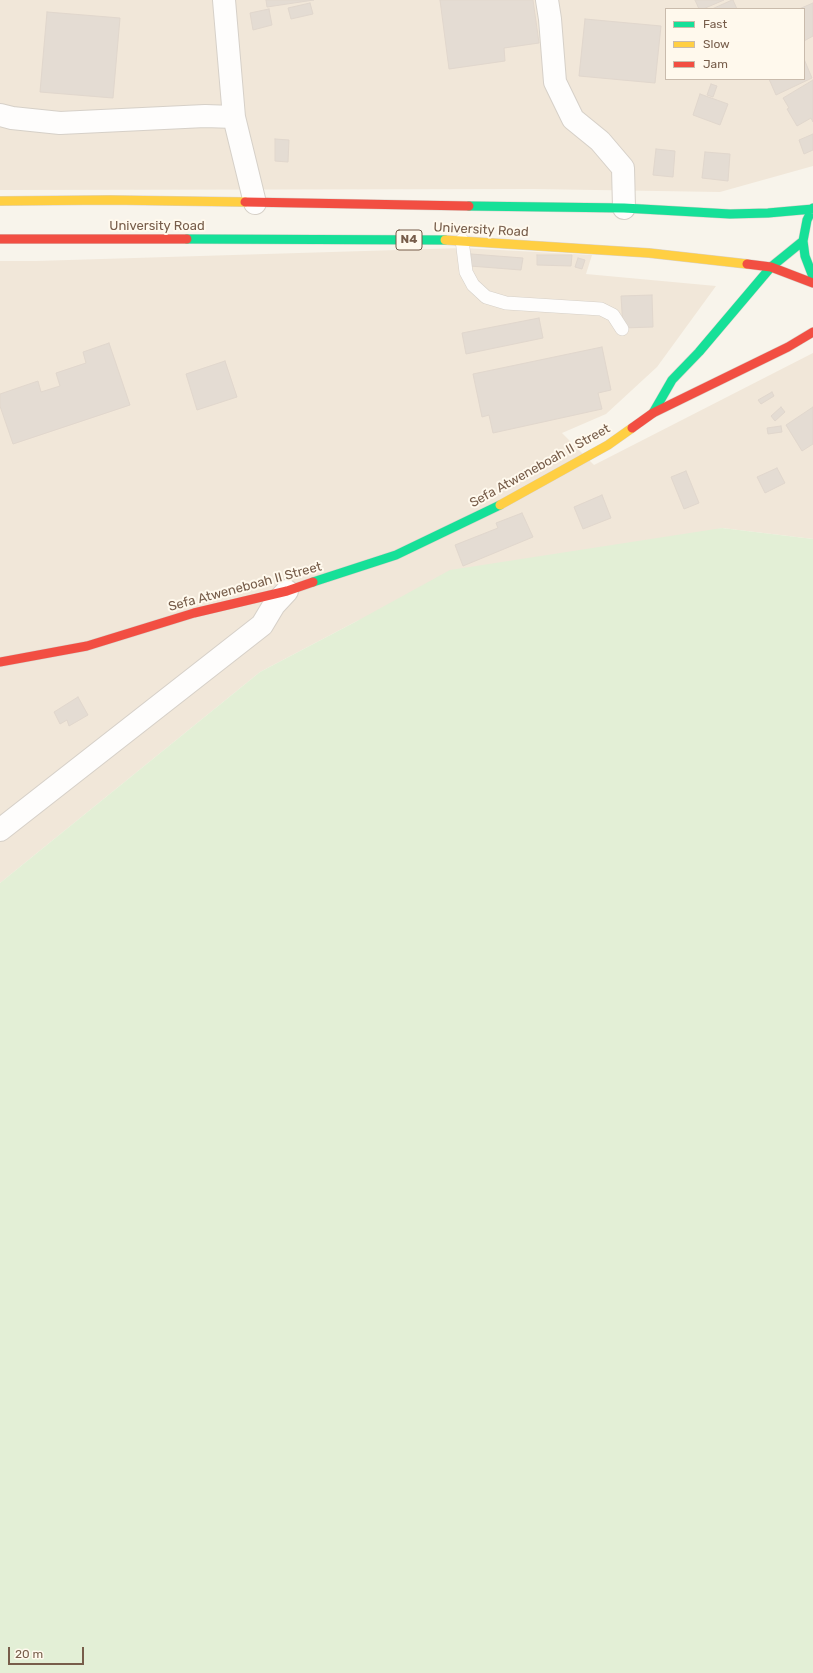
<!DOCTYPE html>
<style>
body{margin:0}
#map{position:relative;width:813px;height:1673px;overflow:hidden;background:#f8f4eb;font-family:Rubik,sans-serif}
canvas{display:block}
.legend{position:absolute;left:665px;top:8px;width:140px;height:72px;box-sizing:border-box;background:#fff9ed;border:1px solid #c9bbac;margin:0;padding:5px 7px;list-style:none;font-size:12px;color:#775d4a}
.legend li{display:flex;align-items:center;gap:8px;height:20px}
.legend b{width:20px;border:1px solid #c9bbac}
.scale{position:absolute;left:8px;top:1647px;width:76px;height:18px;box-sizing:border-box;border:2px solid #775d4a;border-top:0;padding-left:5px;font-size:12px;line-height:14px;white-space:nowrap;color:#775d4a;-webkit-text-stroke:3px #fff9ed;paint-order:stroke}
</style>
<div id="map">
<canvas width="813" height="1673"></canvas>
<ul class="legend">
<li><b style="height:5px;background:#16e098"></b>Fast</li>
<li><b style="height:5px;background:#ffcf43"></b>Slow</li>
<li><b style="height:5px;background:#f24e42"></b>Jam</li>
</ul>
<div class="scale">20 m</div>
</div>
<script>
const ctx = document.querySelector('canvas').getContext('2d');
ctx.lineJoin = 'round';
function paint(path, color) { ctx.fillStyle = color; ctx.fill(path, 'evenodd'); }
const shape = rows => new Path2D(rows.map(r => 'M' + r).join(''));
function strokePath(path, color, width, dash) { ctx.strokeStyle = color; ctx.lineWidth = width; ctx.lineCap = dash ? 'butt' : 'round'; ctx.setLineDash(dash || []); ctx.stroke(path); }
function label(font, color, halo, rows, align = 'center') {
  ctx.font = font + ' Rubik,sans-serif'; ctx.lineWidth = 4; ctx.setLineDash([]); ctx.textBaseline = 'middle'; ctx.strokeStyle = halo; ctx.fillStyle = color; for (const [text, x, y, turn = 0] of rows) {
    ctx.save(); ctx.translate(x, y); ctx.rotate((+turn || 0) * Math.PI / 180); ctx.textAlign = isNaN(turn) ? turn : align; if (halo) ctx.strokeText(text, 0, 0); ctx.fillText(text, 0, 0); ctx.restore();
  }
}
const residential = shape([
 [0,0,813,0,813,166,720,192,534,189,0,190],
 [666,9,804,9,804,79,666,79],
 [463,248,592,255,586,274,716,286,657,367,606,414,562,433,594,465,813,353,813,539,722,528,357,621,260,672,0,883,0,261,36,261]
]);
const green = shape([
 [722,528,813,539,813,1673,0,1673,0,883,260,672,357,621,450,570]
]);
const building = shape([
 [266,0,314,0,267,7,266,0],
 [440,0,533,0,539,43,504,48,505,61,449,69,440,0],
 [695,0,724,0,703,9,699,9,695,0],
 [733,0,737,9,712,9,732,0,733,0],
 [310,3,313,14,291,19,288,8,310,3],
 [813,3,813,36,804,41,804,9,799,9,813,3],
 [269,9,272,25,253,30,250,13,269,9],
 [47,12,120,18,113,98,40,92,47,12],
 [585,19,661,26,655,83,579,76,585,19],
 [804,59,812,78,776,95,769,79,804,79,804,59],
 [813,80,813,122,811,118,797,126,787,109,789,108,783,98,813,80],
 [711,84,717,86,713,97,707,95,711,84],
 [700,94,728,104,720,125,693,115,700,94],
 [813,134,813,150,804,154,799,140,813,134],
 [275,139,289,140,288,162,275,161,275,139],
 [656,149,675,151,673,177,653,175,656,149],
 [705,152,730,154,728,181,702,178,705,152],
 [471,254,523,258,521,270,470,266,471,254],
 [537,255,572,255,571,266,537,265,537,255],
 [578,258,585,260,582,269,575,267,578,258],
 [652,295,653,327,623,328,621,296,652,295],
 [539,318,543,338,466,354,462,333,539,318],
 [109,343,130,405,13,444,0,406,0,394,38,381,41,392,60,386,56,373,86,363,83,352,109,343],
 [602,347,611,390,598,393,602,409,493,433,489,415,482,417,473,374,602,347],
 [225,361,237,397,197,410,186,374,225,361],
 [772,392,774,396,761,404,758,400,772,392],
 [781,407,785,412,775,421,771,416,781,407],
 [813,407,813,444,802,451,786,425,813,407],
 [781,426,782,432,768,434,767,428,781,426],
 [777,468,785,483,765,493,757,477,777,468],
 [686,471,699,503,684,509,671,477,686,471],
 [602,495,611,518,583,529,574,507,602,495],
 [522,513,533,537,463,566,455,545,498,528,496,523,522,513],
 [78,697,88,715,69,726,67,720,60,724,54,712,78,697]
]);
const lane = shape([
 [462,240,466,272,473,285,486,297,506,303,601,309,613,315,622,329]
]);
const street = shape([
 [224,0,234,117,255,203],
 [547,0,550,19,555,82,573,119,600,141,623,168,624,208],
 [0,115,12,118,60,123,205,116,234,117],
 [0,830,262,625,274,605,287,591]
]);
const fast = shape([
 [469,206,624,208,730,214,768,213,813,209],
 [813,208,807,220,803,241,805,256,813,277],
 [187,239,445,240],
 [653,413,672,380,699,352,771,267,803,241],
 [313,582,396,555,500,505]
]);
const slow = shape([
 [0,201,110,200,245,202],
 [445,240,649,253,747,264],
 [500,505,608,445,632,428]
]);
const jam = shape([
 [245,202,469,206],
 [0,239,187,239],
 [747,264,771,267,813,283],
 [632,428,653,413,788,347,813,332],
 [0,662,87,646,194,613,287,591,313,582]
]);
const shields = [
 [409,240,26]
];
const shieldNames = [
 ["N4",409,240]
];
const streetNames = [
 ["University Road",157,226],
 ["University Road",481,230,3],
 ["Sefa Atweneboah II Street",540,466,-29],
 ["Sefa Atweneboah II Street",245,587,-15]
];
paint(residential, '#f1e7d9');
paint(green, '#e3efd6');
paint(building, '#e4dcd3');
strokePath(building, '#e1d7cd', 1);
strokePath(lane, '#d6d0c8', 14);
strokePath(street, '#d6d0c8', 24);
strokePath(fast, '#d9d1c9', 10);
strokePath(slow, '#d9d1c9', 10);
strokePath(jam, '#d9d1c9', 10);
strokePath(lane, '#fefdfc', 13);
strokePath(street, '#fefdfc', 22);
strokePath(fast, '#16e098', 9);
strokePath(slow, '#ffcf43', 9);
strokePath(jam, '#f24e42', 9);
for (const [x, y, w] of shields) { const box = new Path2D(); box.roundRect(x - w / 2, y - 10, w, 20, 3); ctx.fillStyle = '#fff9ed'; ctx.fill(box); strokePath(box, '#775d4a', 1); }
label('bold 12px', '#775d4a', null, shieldNames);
label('13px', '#775d4a', '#fff9ed', streetNames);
</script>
